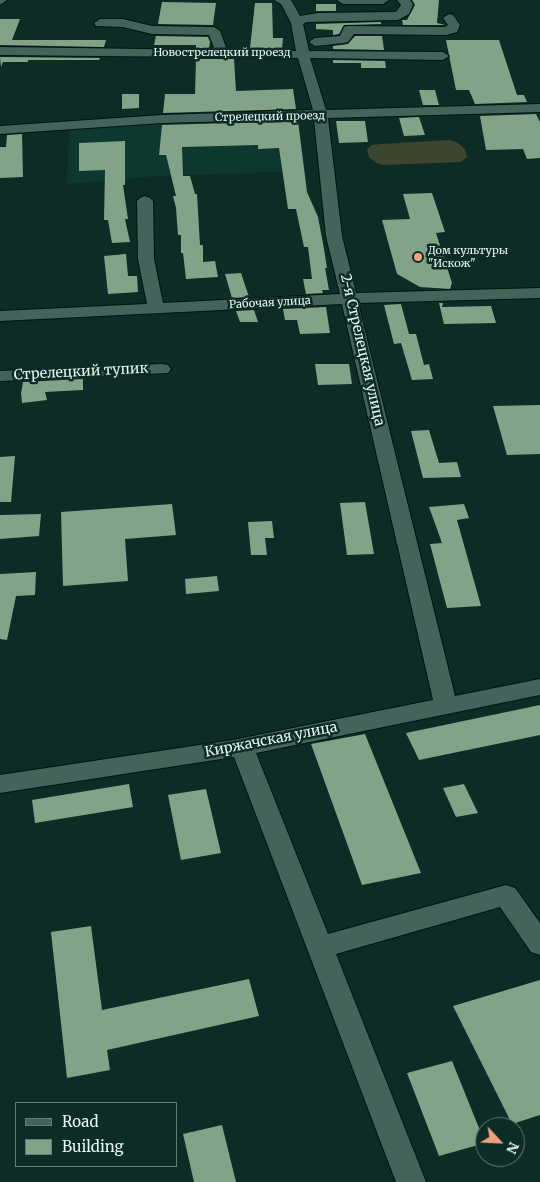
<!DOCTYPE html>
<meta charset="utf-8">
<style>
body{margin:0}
#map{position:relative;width:540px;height:1182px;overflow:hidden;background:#0e2c26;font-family:Merriweather,serif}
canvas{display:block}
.legend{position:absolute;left:15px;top:1102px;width:162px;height:65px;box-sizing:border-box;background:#0e2c26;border:1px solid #647d78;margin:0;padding:6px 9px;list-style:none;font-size:15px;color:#e6f7f2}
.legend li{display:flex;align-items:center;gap:10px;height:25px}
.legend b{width:25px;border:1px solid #647d78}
.north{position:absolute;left:475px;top:1117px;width:50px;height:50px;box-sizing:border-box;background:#0e2c26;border:1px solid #647d78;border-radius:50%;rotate:115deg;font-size:14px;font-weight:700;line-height:20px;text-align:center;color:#e6f7f2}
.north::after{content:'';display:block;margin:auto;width:18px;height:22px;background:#f2a17e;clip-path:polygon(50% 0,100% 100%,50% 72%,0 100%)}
</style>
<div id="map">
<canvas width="540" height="1182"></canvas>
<ul class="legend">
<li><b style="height:6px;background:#44635b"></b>Road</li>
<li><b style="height:14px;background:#83a389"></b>Building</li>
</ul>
<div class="north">N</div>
</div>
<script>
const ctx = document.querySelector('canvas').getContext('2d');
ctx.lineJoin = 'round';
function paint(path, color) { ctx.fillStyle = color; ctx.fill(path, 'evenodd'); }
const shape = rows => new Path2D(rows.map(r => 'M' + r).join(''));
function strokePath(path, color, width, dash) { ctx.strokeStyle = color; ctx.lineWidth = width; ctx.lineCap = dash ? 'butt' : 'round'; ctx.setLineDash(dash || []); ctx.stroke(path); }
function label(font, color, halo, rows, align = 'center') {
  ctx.font = font + ' Merriweather,serif'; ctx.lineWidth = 5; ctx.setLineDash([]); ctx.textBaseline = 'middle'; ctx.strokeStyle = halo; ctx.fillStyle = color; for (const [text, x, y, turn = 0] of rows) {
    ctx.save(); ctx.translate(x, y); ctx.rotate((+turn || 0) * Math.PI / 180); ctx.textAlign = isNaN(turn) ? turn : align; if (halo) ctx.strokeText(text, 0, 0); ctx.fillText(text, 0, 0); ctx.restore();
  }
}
const built = shape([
 [298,120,305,171,157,176,67,184,69,129,166,122]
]);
const green = shape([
 [450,140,458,143,465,149,467,157,460,162,383,165,376,163,369,157,367,149,372,145,381,144]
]);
const building = shape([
 [412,0,439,0,437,23,445,25,403,25,402,20,407,20,415,5],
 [162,2,216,3,213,25,158,24],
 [255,3,272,3,273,38,283,38,282,49,250,48],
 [316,4,336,4,336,11,316,11],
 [0,19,20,19,12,40,106,40,104,47,0,45],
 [381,22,381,24,344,25,339,34,333,35,333,30,316,29,316,24],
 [156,36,208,37,210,42,209,48,196,48,196,45,154,45],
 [355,36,382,36,384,50,333,49,333,46,348,44],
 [446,40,499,40,517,95,524,95,527,102,475,104,469,90,456,90],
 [0,57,100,58,99,60,28,60,28,62,3,62,1,67],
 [196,59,234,59,236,91,293,89,296,109,163,113,165,94,195,94],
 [333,60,385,61,386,68,361,68,361,63,333,63],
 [419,90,435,90,439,105,423,105],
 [122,94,139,94,139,108,122,109],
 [536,114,540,122,540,158,527,159,523,149,486,150,480,116],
 [419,117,425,135,404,136,399,118],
 [298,121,307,192,318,217,324,249,327,268,325,268,329,290,322,290,323,293,306,294,303,279,312,279,308,247,304,247,296,209,288,209,279,148,258,149,258,145,182,147,183,176,190,176,195,194,197,194,200,245,203,245,203,262,215,261,218,277,186,279,183,253,181,253,181,235,178,235,176,208,173,196,176,196,166,155,159,155,162,125],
 [336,121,365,121,368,142,339,143],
 [22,134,23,177,0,178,0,147,6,147,7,135],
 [125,141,125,185,123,185,128,219,125,219,130,242,112,243,108,220,104,220,105,170,79,171,79,143],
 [432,193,445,232,436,233,452,283,450,289,420,287,397,274,382,220,410,219,403,194],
 [126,254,128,276,137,276,138,292,108,294,104,256],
 [241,273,249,297,232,298,225,274],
 [439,303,443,303,442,307,491,306,496,323,444,324],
 [401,304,409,334,416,334,424,365,429,364,433,379,412,380,401,343,394,344,384,305],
 [326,307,330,333,300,334,297,320,285,320,283,309],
 [254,310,258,322,240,322,236,311],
 [315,364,349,364,352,384,318,385],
 [83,379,83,390,45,392,47,400,22,403,21,393,23,382],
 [540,405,540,454,507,455,493,406],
 [429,430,439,463,457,462,461,477,423,478,411,431],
 [15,456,11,502,0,502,0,457],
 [365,502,374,554,347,555,340,503],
 [172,504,176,535,125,539,128,581,63,586,61,512],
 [464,504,469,518,457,520,481,606,447,608,430,544,442,543,429,507],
 [41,514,39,536,0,539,0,515],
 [272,521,274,538,265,538,267,555,251,555,248,522],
 [36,572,35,595,16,596,7,640,0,639,0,574],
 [217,576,219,591,186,594,185,579],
 [540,705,540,735,419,760,406,733],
 [365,734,421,873,362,885,311,744],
 [129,784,133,807,35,823,32,800],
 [464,784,478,813,456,817,443,788],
 [206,789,221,853,181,860,168,795],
 [91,926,102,1010,249,979,259,1016,107,1050,110,1070,67,1078,51,932],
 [540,980,540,1115,512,1124,453,1006],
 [452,1061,485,1143,439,1156,407,1073],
 [222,1125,236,1182,194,1182,183,1134]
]);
const minor = shape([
 [0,0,7,0,0,5,0,0],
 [274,0,291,0,300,16,318,13,396,12,401,5,397,0,410,0,413,4,409,14,398,20,307,22,303,24,309,51,443,52,449,56,443,60,310,58,326,110,540,104,540,112,328,118,342,236,356,293,540,288,540,298,358,303,455,696,540,679,540,695,256,753,328,934,506,885,515,888,540,923,540,955,531,952,500,907,336,954,426,1182,396,1182,234,757,0,793,0,775,233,740,433,700,342,304,0,321,0,311,147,304,138,259,137,201,140,198,145,196,150,198,153,201,154,259,163,303,340,294,326,236,314,119,162,123,0,134,0,126,162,115,313,110,298,58,0,55,0,47,215,50,209,35,152,34,123,27,96,26,94,23,100,19,123,19,152,26,214,27,220,31,227,50,296,51,291,23,281,4,274,0],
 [337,0,389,0,383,4,343,4,337,0],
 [449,14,453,15,460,25,457,32,446,35,354,34,348,42,344,43,315,46,309,42,315,38,340,36,344,27,348,26,445,27,448,25,443,18,449,14],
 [162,364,168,365,171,369,168,373,0,381,0,371,162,364]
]);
const markers = [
 [418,257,5,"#f2a17e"]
];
const farStreetnames = [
 ["Новострелецкий проезд",222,53],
 ["Стрелецкий проезд",270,117,-1],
 ["Рабочая улица",270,303,-3]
];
const farPoinames = [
 ["Дом культуры",428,251],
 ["\"Искож\"",428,264]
];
const streetNames = [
 ["2-я Стрелецкая улица",362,350,77],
 ["Стрелецкий тупик",81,372,-3],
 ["Киржачская улица",271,740,-11]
];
paint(built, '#0d3830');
paint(green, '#3f4630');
paint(building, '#83a389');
strokePath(minor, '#00140f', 2);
paint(minor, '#44635b');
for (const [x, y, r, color] of markers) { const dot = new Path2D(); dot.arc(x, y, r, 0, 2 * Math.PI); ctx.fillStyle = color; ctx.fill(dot); strokePath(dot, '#0e2c26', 2); }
label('11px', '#e6f7f2', '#0e2c26', farStreetnames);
label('11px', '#e6f7f2', '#0e2c26', farPoinames, 'left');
label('14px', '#e6f7f2', '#0e2c26', streetNames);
</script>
